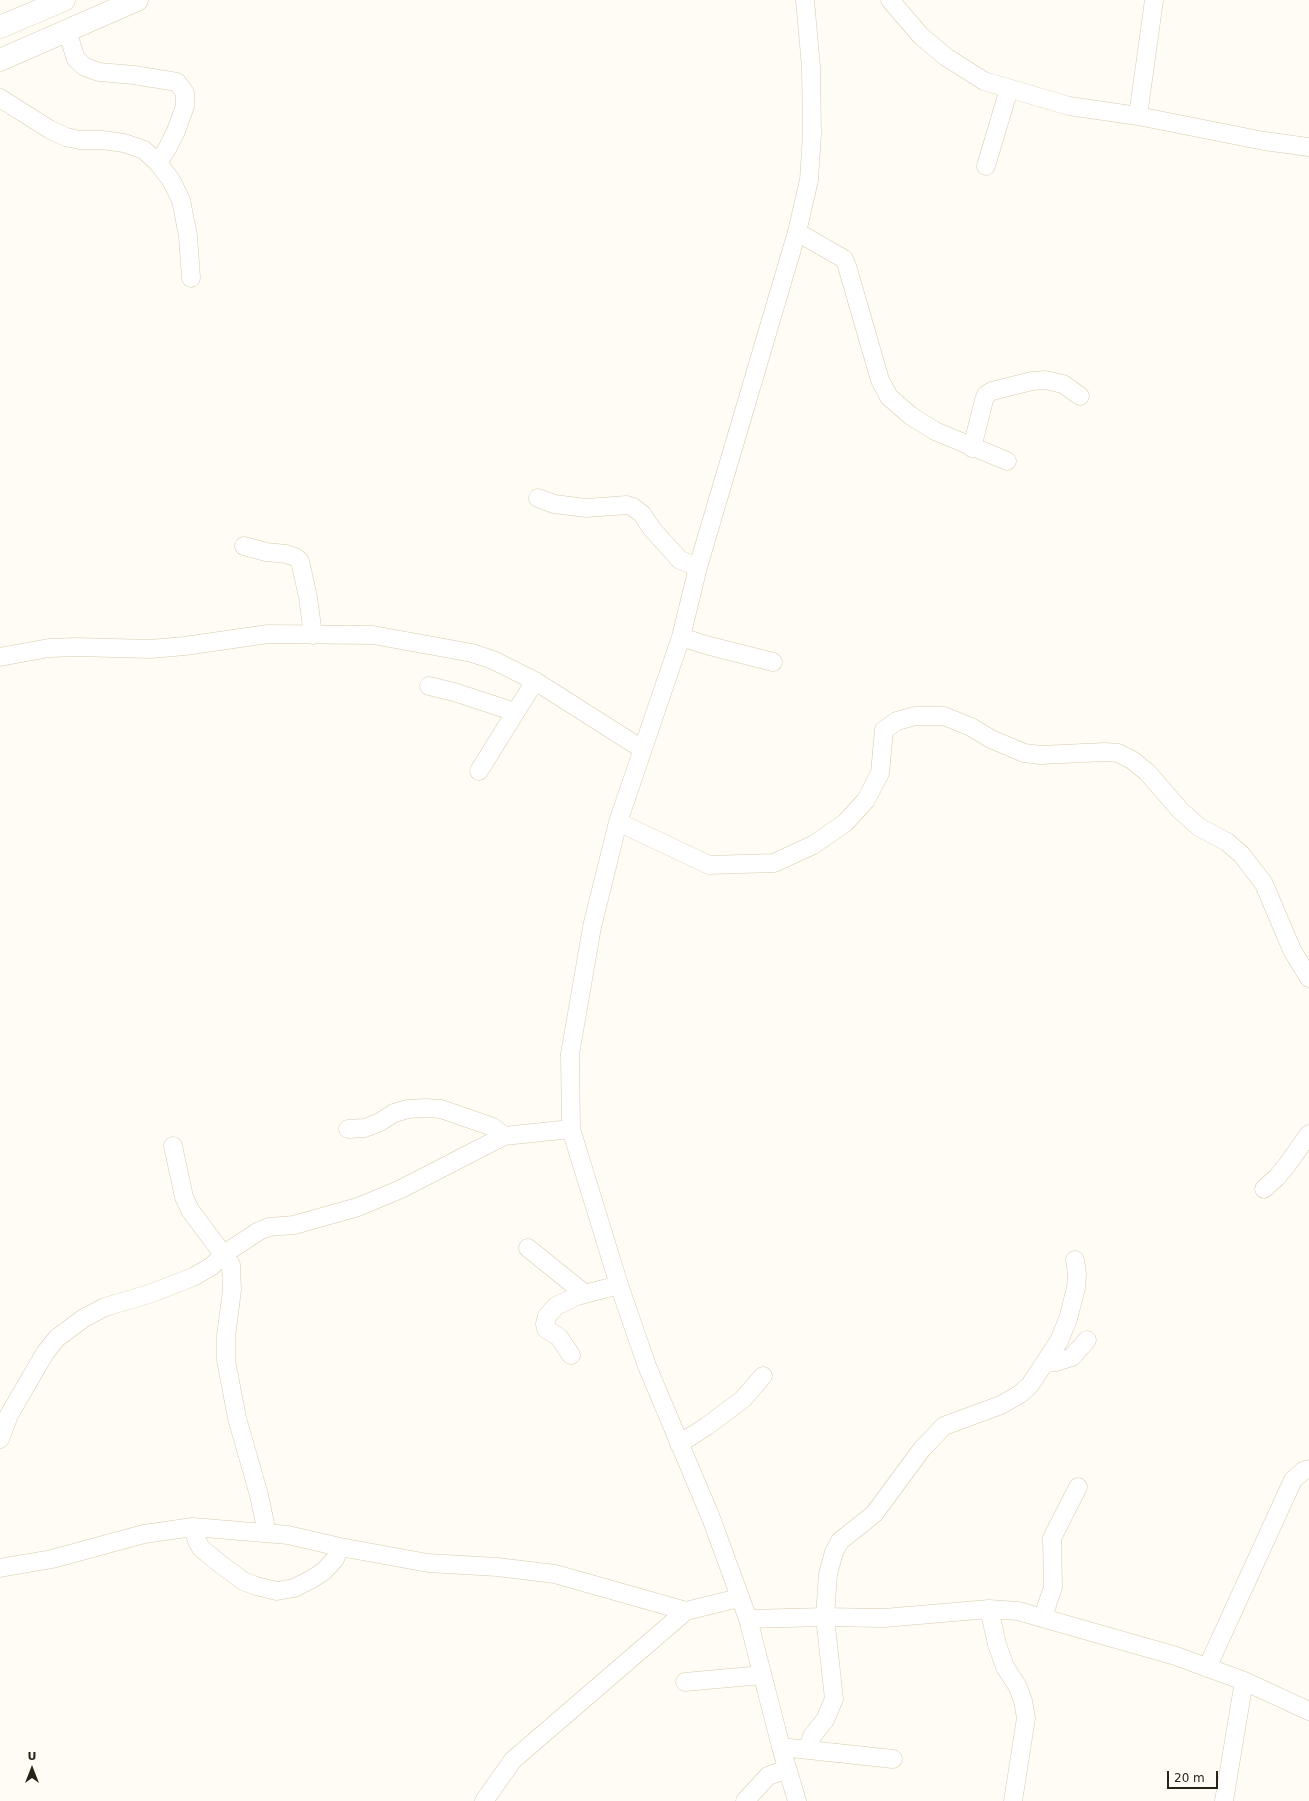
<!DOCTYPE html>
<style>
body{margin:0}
#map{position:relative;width:1309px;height:1801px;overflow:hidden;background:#fefcf5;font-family:"DejaVu Sans",sans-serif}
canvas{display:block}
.north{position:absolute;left:12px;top:1749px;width:40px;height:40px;-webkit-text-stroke:3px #fefcf5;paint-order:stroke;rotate:0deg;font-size:11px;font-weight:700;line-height:16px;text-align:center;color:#272316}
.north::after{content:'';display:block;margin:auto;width:14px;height:18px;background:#272316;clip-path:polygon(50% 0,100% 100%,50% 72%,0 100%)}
.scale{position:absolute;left:1167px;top:1771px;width:51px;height:18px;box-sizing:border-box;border:2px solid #272316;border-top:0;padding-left:5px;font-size:12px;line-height:14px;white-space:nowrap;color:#272316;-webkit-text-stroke:3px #fefcf5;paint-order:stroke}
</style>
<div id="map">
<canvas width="1309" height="1801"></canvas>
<div class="north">U</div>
<div class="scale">20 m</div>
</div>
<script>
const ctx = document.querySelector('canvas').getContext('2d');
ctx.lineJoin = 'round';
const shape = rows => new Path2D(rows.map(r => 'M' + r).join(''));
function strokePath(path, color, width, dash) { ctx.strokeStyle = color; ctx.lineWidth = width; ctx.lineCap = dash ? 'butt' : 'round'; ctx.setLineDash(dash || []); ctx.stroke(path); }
const minor = shape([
 [890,0,921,36,946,57,984,81,1069,106,1138,116,1264,141,1309,147],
 [67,31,76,59,85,67,99,72,134,75,177,82,185,93,185,106,176,131,168,147,158,163],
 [0,98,49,129,66,137,80,140,102,140,124,143,144,150,158,163,171,180,181,200,188,236,191,278],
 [1138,116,1154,0],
 [986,166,1009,89],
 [797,232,844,259,847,266,880,380,889,397,911,416,935,431,1007,461],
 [972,448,984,400,986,395,992,391,1032,381,1045,380,1063,384,1080,396],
 [538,498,554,504,586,508,627,505,633,507,642,514,652,529,680,560,698,567],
 [244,546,266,552,286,554,295,557,300,561,308,597,313,635],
 [681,637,706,645,773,662],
 [0,657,49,648,77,647,150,649,185,646,268,634,373,635,472,653,493,660,535,681,642,749],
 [429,686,454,692,515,712],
 [479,771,535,681],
 [618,822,709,865,774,863,813,845,845,823,866,800,880,773,884,730,897,721,915,716,944,716,971,727,991,739,1024,753,1041,755,1105,752,1118,753,1132,760,1147,772,1180,810,1199,827,1227,842,1242,855,1264,884,1292,950,1309,978],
 [348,1129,365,1128,380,1122,394,1113,408,1109,426,1108,441,1109,493,1127,504,1136],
 [173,1146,184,1197,190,1210,231,1265,232,1290,226,1336,226,1360,237,1418,259,1495,267,1533],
 [1264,1189,1277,1177,1287,1165,1309,1134],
 [528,1248,585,1294],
 [571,1355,559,1337,546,1329,545,1324,547,1316,556,1306,577,1296,619,1285],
 [1046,1363,1056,1362,1072,1357,1087,1340],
 [0,1439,9,1415,45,1353,57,1338,84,1318,105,1307,149,1294,193,1277,212,1266,224,1254,259,1231,269,1227,294,1225,358,1207,401,1189,504,1136,571,1129],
 [679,1444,707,1426,743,1399,763,1376],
 [193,1527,197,1541,201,1548,219,1563,243,1581,256,1586,277,1591,294,1588,312,1579,324,1571,335,1559,340,1547],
 [0,1568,52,1559,144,1534,193,1527,288,1535,340,1547,428,1563,497,1567,555,1574,686,1611],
 [989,1609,997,1644,1005,1667,1018,1687,1023,1701,1026,1718,1013,1801],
 [1043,1617,1053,1587,1052,1538,1078,1487],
 [748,1619,825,1617,884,1618,989,1609,1018,1611,1176,1656,1244,1681,1309,1711],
 [1207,1668,1293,1480,1303,1471,1309,1469],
 [685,1682,762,1675],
 [781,1747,893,1759],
 [808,1749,812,1736,825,1720,834,1699,825,1617,828,1574,834,1552,840,1541,874,1514,922,1449,944,1426,1001,1405,1020,1394,1030,1385,1059,1341,1068,1319,1076,1288,1077,1274,1075,1260],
 [484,1801,513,1760,686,1611,739,1598],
 [745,1801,768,1776,787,1769],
 [797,1801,781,1747,748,1619,711,1518,647,1366,619,1285,571,1129,570,1054,592,927,618,822,681,637,698,567,797,232,809,180,812,134,811,67,805,0],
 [1224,1801,1244,1681]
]);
const highway = shape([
 [0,27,64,0],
 [0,60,137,0]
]);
strokePath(minor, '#d7cbab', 19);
strokePath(highway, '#d7cbab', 23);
strokePath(minor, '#fff', 18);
strokePath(highway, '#fff', 22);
</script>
